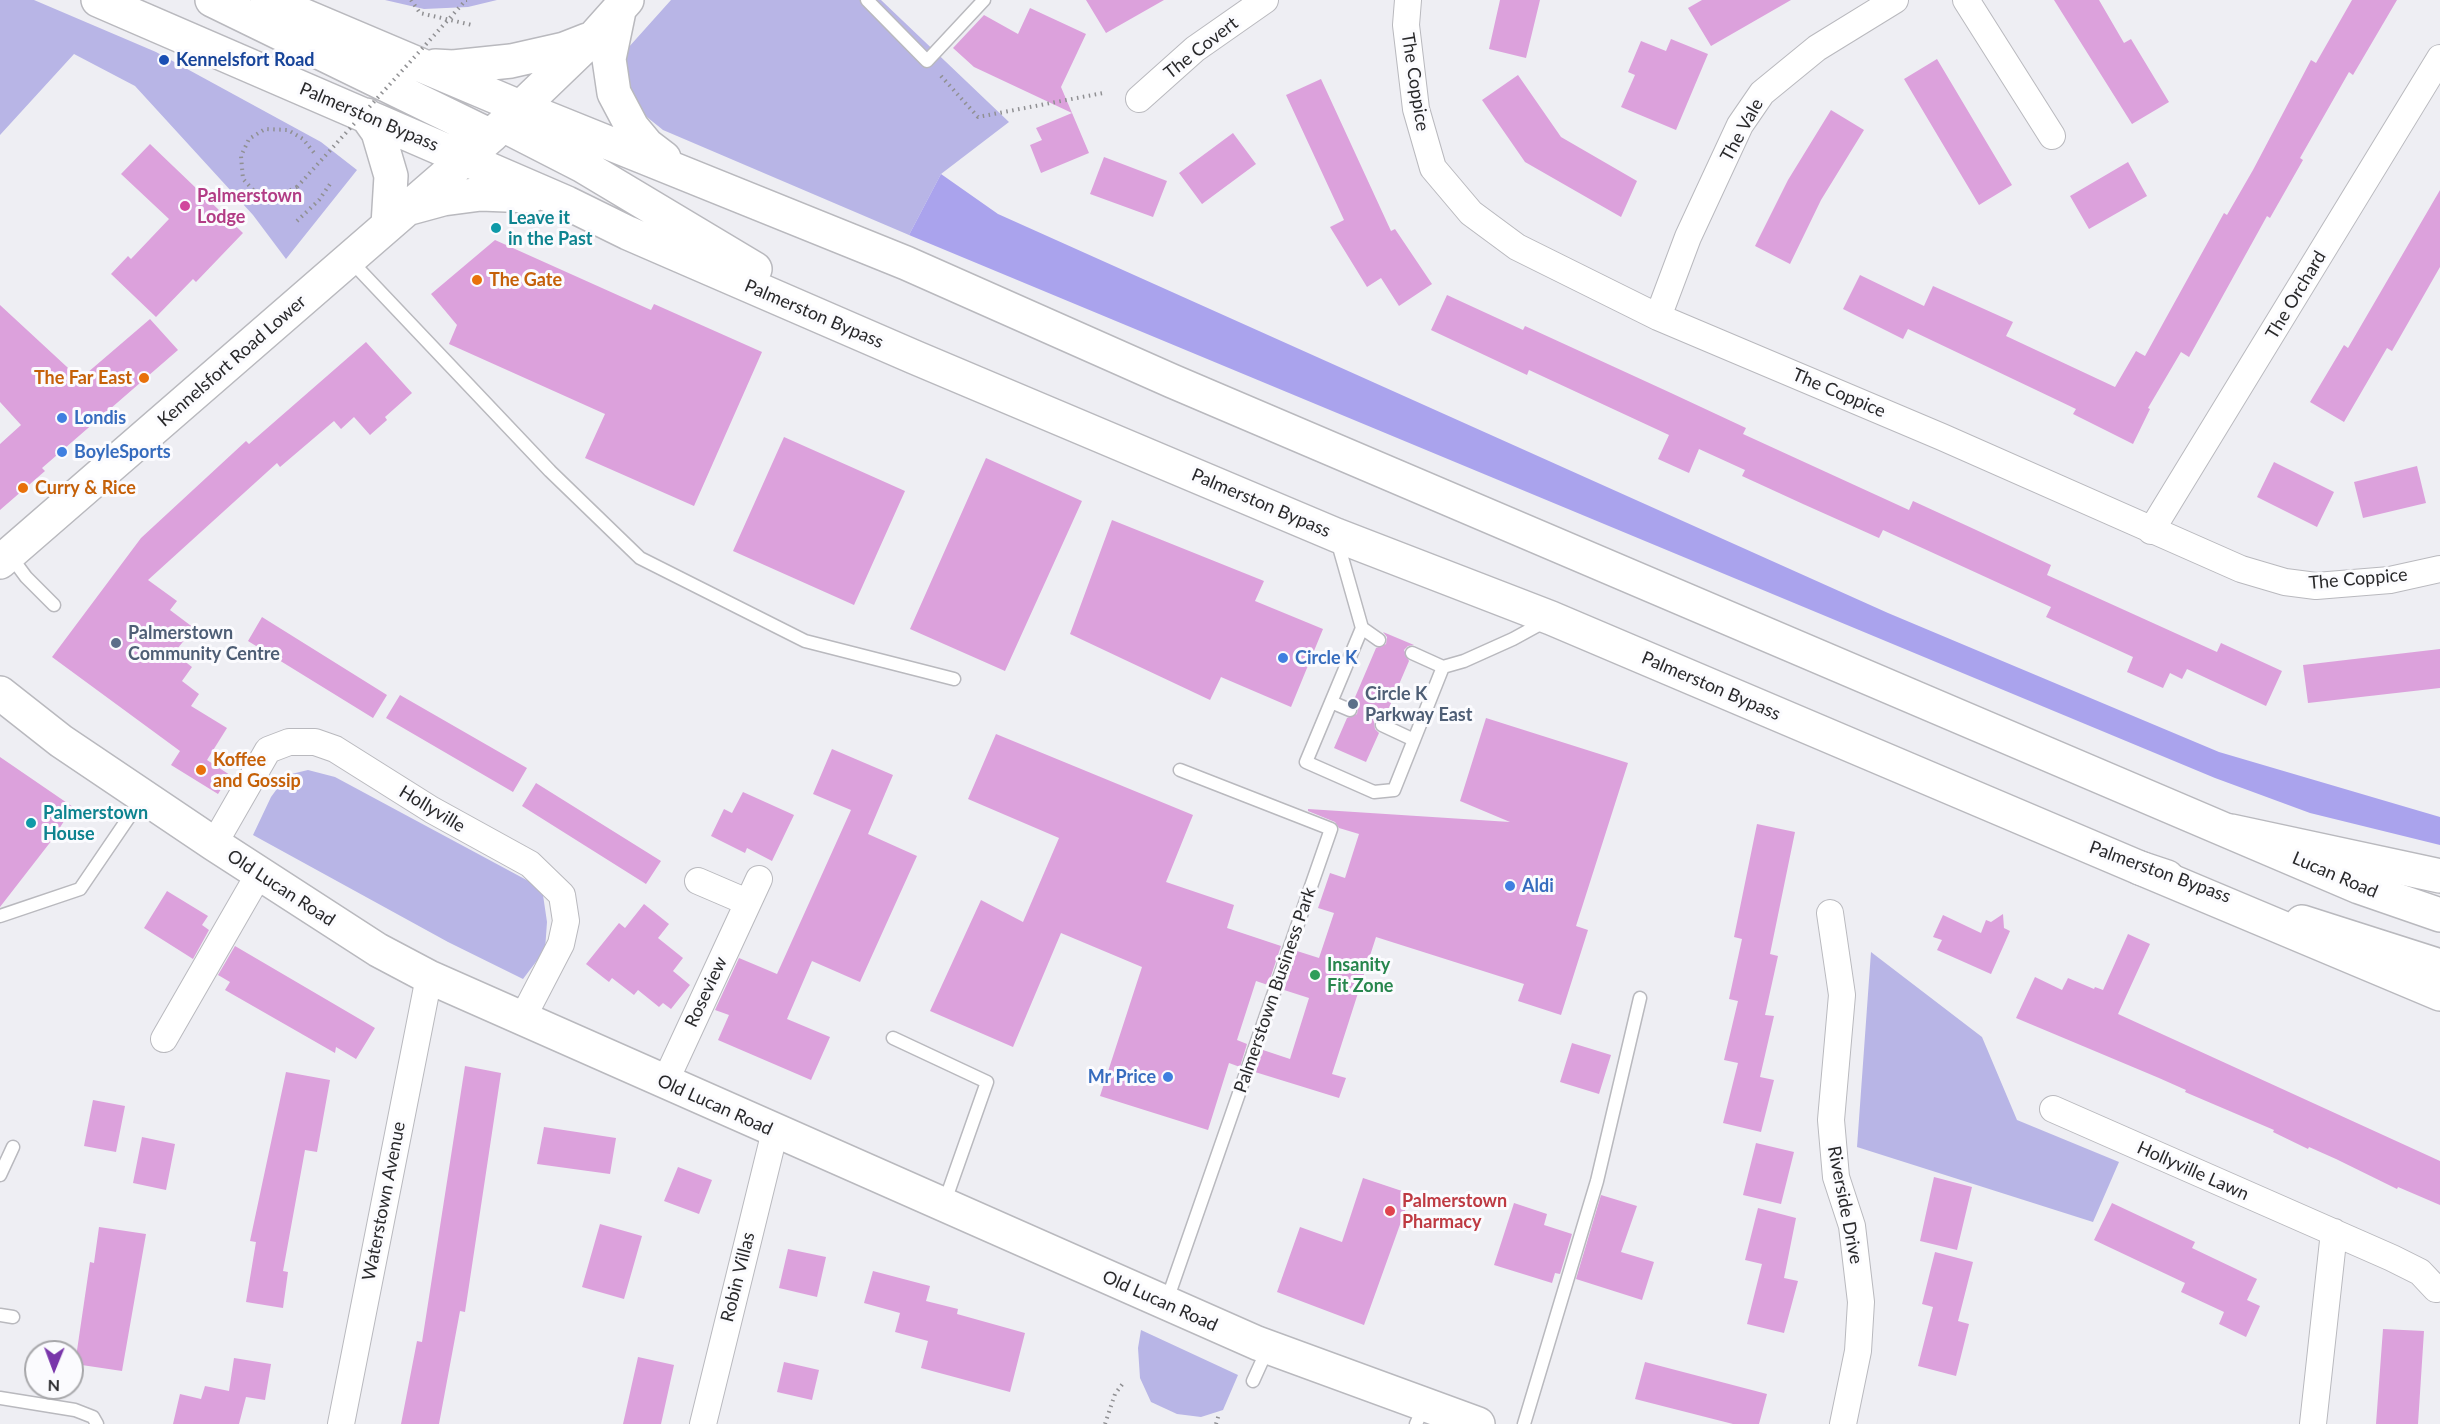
<!DOCTYPE html>
<style>
body{margin:0}
#map{position:relative;width:2440px;height:1424px;overflow:hidden;background:#eeeef3;font-family:Lato,sans-serif}
canvas{display:block}
.north{position:absolute;left:24px;top:1340px;width:60px;height:60px;box-sizing:border-box;background:#fbfbfe;border:2px solid #a7a7aa;border-radius:50%;rotate:181deg;font-size:16px;font-weight:700;line-height:24px;text-align:center;color:#29292b}
.north::after{content:'';display:block;margin:auto;width:21px;height:27px;background:#7936aa;clip-path:polygon(50% 0,100% 100%,50% 72%,0 100%)}
</style>
<div id="map">
<canvas width="2440" height="1424"></canvas>
<div class="north">N</div>
</div>
<script>
const ctx = document.querySelector('canvas').getContext('2d');
ctx.lineJoin = 'round';
function paint(path, color) { ctx.fillStyle = color; ctx.fill(path, 'evenodd'); }
const shape = rows => new Path2D(rows.map(r => 'M' + r).join(''));
function strokePath(path, color, width, dash) { ctx.strokeStyle = color; ctx.lineWidth = width; ctx.lineCap = dash ? 'butt' : 'round'; ctx.setLineDash(dash || []); ctx.stroke(path); }
function label(font, color, halo, rows, align = 'center') {
  ctx.font = font + ' Lato,sans-serif'; ctx.lineWidth = 6; ctx.setLineDash([]); ctx.textBaseline = 'middle'; ctx.strokeStyle = halo; ctx.fillStyle = color; for (const [text, x, y, turn = 0] of rows) {
    ctx.save(); ctx.translate(x, y); ctx.rotate((+turn || 0) * Math.PI / 180); ctx.textAlign = isNaN(turn) ? turn : align; if (halo) ctx.strokeText(text, 0, 0); ctx.fillText(text, 0, 0); ctx.restore();
  }
}
const green = shape([
 [0,0,34,0,156,52,321,142,357,170,286,259,253,215,135,86,74,54,0,135],
 [385,0,497,0,468,7,424,9],
 [671,0,881,0,1009,122,941,174,909,235,663,130,627,101,619,58],
 [308,770,335,777,534,884,543,895,547,922,545,950,523,979,448,942,253,835,271,797,287,775],
 [1871,952,1982,1037,2017,1120,2119,1162,2093,1222,1857,1147],
 [1141,1330,1238,1375,1223,1410,1201,1417,1177,1414,1151,1402,1140,1378,1138,1348]
]);
const forest = shape([
 [941,174,998,214,1888,613,2219,752,2440,817,2440,845,2310,813,2215,778,909,235]
]);
const building = shape([
 [1086,0,1164,0,1106,33],
 [1500,0,1540,0,1526,58,1489,49],
 [1702,0,1791,0,1711,46,1688,8],
 [2054,0,2099,0,2124,43,2131,39,2169,102,2132,124],
 [2352,0,2397,0,2353,75,2349,72,2300,158,2303,160,2270,218,2267,216,2189,357,2181,352,2148,408,2150,409,2133,444,2073,414,2076,409,1908,329,1903,339,1843,309,1860,275,1924,306,1933,286,2013,322,2006,336,2115,387,2136,351,2145,356,2224,213,2227,215,2253,170,2311,60,2316,63],
 [1030,8,1086,34,1061,87,1089,153,1041,173,1030,145,1042,140,1036,128,1072,113,974,67,953,48,984,15,1018,34],
 [1671,39,1708,54,1676,130,1621,107,1635,75,1628,72,1641,41,1666,51],
 [1937,59,2012,185,1979,205,1904,79],
 [1518,75,1561,137,1637,181,1621,217,1525,162,1482,100],
 [1321,79,1391,231,1395,229,1432,284,1399,306,1381,278,1367,287,1330,227,1344,220,1286,95],
 [1831,110,1864,130,1821,200,1790,264,1755,246,1788,180],
 [1233,133,1256,164,1202,204,1179,173],
 [150,144,243,233,196,282,193,279,156,317,111,274,128,256,131,259,169,219,121,174],
 [1104,157,1167,181,1153,217,1090,194],
 [2128,162,2147,196,2089,229,2070,196],
 [2440,190,2440,267,2392,351,2387,348,2344,422,2310,402,2344,345,2348,348],
 [495,240,651,310,654,304,762,352,694,506,585,458,605,414,449,344,457,325,431,294],
 [1447,295,1523,330,1525,326,1671,393,1746,428,1743,434,1909,510,1913,501,1974,529,2051,565,2047,575,2217,652,2221,643,2282,671,2266,706,2187,669,2182,679,2170,673,2163,688,2127,672,2133,657,2046,617,2051,607,1883,530,1879,538,1803,504,1742,476,1745,470,1699,449,1689,473,1658,459,1669,435,1529,370,1527,375,1431,330],
 [0,305,80,379,150,319,178,350,42,468,45,471,0,510,0,444,21,425,0,402],
 [366,342,412,393,385,417,387,420,370,435,354,417,341,429,334,421,280,467,277,463,148,580,177,601,170,610,194,628,174,653,192,667,182,681,199,694,191,706,227,728,207,760,230,775,218,794,171,765,180,751,52,657,141,538,246,441,249,444],
 [784,437,905,491,854,605,733,551],
 [986,458,1082,501,1005,671,910,629],
 [2274,462,2334,492,2317,527,2257,497],
 [2417,466,2426,503,2363,518,2354,482],
 [1112,520,1264,581,1255,601,1323,629,1291,707,1221,677,1210,700,1070,634],
 [262,617,387,695,373,718,248,641],
 [1383,632,1414,645,1408,646,1404,650,1409,661,1385,717,1378,718,1374,722,1375,729,1379,733,1366,762,1334,748,1347,718,1357,714,1358,708,1353,702,1376,648,1386,644,1387,637],
 [2440,649,2440,688,2308,703,2303,665],
 [400,695,527,768,513,792,386,718],
 [1486,718,1628,763,1576,926,1588,930,1561,1015,1518,1001,1524,984,1376,937,1332,1074,1346,1078,1339,1098,1255,1072,1263,1050,1290,1059,1309,998,1284,990,1297,951,1319,958,1334,913,1318,908,1330,873,1345,878,1359,834,1339,828,1335,822,1308,811,1308,809,1510,822,1460,801],
 [996,734,1193,815,1166,882,1234,905,1227,928,1281,946,1268,985,1256,981,1237,1040,1247,1044,1240,1067,1229,1063,1208,1130,1100,1096,1142,967,1061,933,1013,1047,930,1011,981,900,1023,922,1059,838,968,799],
 [832,749,893,775,868,834,917,856,860,982,812,961,787,1019,830,1037,811,1080,718,1040,729,1015,715,1010,739,958,777,974,851,810,813,794],
 [0,757,73,807,52,840,0,907],
 [536,783,661,861,646,884,522,806],
 [743,792,794,815,772,861,747,848,745,853,711,836,724,809,732,813],
 [1757,824,1795,832,1770,954,1778,956,1765,1015,1774,1016,1760,1077,1774,1080,1761,1132,1723,1123,1738,1063,1724,1060,1738,1001,1729,999,1742,939,1734,937],
 [167,891,208,916,202,925,209,930,193,959,144,928],
 [644,904,669,924,658,938,683,958,673,971,690,985,671,1009,663,1003,659,1007,638,990,634,995,612,978,609,982,586,964,619,923,625,928],
 [2003,914,2004,928,2010,931,1991,974,1937,950,1942,940,1933,937,1943,915,1981,933,1986,920,1991,922],
 [2128,934,2150,944,2118,1014,2440,1161,2440,1205,2398,1187,2397,1189,2336,1159,2309,1147,2308,1149,2273,1132,2274,1130,2185,1092,2186,1090,2159,1078,2016,1018,2035,977,2062,990,2068,978,2094,989,2095,987,2103,990],
 [235,946,375,1028,356,1059,336,1047,335,1053,225,990,230,982,218,975],
 [1572,1043,1611,1055,1599,1094,1560,1082],
 [465,1066,501,1073,465,1312,460,1311,439,1424,401,1424,417,1341,422,1342],
 [286,1072,330,1080,317,1152,305,1150,283,1271,288,1272,283,1308,246,1302,256,1242,250,1241],
 [93,1100,125,1106,116,1152,84,1146],
 [544,1127,616,1138,610,1174,537,1164],
 [142,1137,175,1144,166,1190,133,1183],
 [1756,1143,1794,1152,1781,1204,1743,1195],
 [678,1167,712,1180,699,1214,664,1201],
 [1934,1177,1972,1187,1957,1250,1920,1241],
 [1363,1178,1411,1194,1364,1325,1277,1292,1300,1227,1342,1242],
 [1601,1195,1637,1206,1621,1252,1654,1262,1642,1300,1576,1279],
 [1514,1203,1547,1214,1544,1225,1572,1234,1560,1274,1555,1273,1552,1283,1494,1265],
 [2112,1203,2195,1242,2192,1248,2257,1279,2247,1300,2260,1306,2246,1337,2219,1324,2224,1312,2181,1292,2185,1283,2094,1240],
 [1758,1208,1796,1218,1784,1278,1798,1281,1784,1333,1747,1324,1762,1264,1745,1260],
 [600,1224,642,1236,624,1299,582,1287],
 [99,1227,146,1234,122,1371,75,1364,90,1262,94,1263],
 [788,1249,826,1257,817,1297,779,1288],
 [1935,1252,1973,1262,1958,1321,1969,1324,1956,1376,1918,1366,1933,1307,1922,1304],
 [873,1271,930,1286,926,1301,958,1309,957,1314,1025,1333,1010,1392,921,1368,928,1341,895,1332,900,1313,864,1303],
 [2383,1329,2424,1331,2418,1424,2376,1424],
 [638,1357,674,1365,661,1424,623,1424],
 [234,1358,271,1364,265,1400,246,1397,239,1424,173,1424,180,1394,201,1399,205,1386,229,1391],
 [784,1362,819,1370,812,1400,777,1392],
 [1645,1362,1767,1394,1759,1424,1733,1424,1635,1399]
]);
const path = shape([
 [411,0,420,13,472,25],
 [466,0,467,0],
 [941,76,978,117,1103,93],
 [297,187,276,197,257,194,243,179,241,156,249,139,265,129,288,130,303,139,315,154],
 [297,221,319,200,330,184],
 [1105,1424,1115,1394,1124,1382],
 [1216,1424,1219,1414]
]);
const lane = shape([
 [867,0,927,61,984,0],
 [350,260,550,471,640,558,805,641,954,679],
 [1337,540,1362,628,1379,640],
 [9,554,26,577,54,605],
 [1362,628,1306,762,1374,792,1394,790,1443,667],
 [1412,653,1443,667,1464,661,1513,639,1544,622],
 [1331,702,1350,710],
 [1382,725,1414,740],
 [0,916,80,889,142,798],
 [893,1038,987,1082,944,1204],
 [0,1175,13,1147],
 [1166,1303,1331,829,1180,770],
 [0,1315,13,1317],
 [1253,1381,1267,1350],
 [0,1398,75,1410,93,1417,97,1424],
 [1416,1424,1424,1406],
 [1524,1424,1597,1181,1640,998]
]);
const street = shape([
 [1408,0,1406,25,1416,109,1433,168,1471,213,1517,247,1658,317,1942,437,2241,569,2285,582,2316,586,2390,580,2440,569],
 [1966,0,2052,136],
 [1139,99,1195,49,1265,0],
 [1658,317,1688,237,1740,125,1762,93,1817,48,1895,0],
 [2151,531,2440,58],
 [214,844,268,750,289,742,315,742,335,749,432,810,530,864,562,895,566,921,561,944,522,1019],
 [698,881,747,902],
 [1830,913,1842,995,1831,1120,1836,1177,1852,1226,1861,1302,1858,1351,1843,1424],
 [164,1039,259,874],
 [665,1082,759,879],
 [2053,1109,2392,1258,2420,1272,2436,1289],
 [341,1424,429,977],
 [703,1424,775,1131],
 [2313,1424,2334,1232]
]);
const secondary = shape([
 [98,0,567,203,628,233,914,357,1336,535,1551,618,2140,868,2167,877],
 [212,0,491,136],
 [267,0,522,108,906,263,1172,381,2359,887,2440,915],
 [619,11,609,59,614,93,632,127,647,145,664,158],
 [435,66,453,67,511,61,564,49,587,40],
 [366,115,378,132,391,176,388,225],
 [503,125,583,166,755,269],
 [410,208,443,199,481,194,531,196],
 [0,562,491,136,594,37,627,0],
 [0,693,61,741,214,844,378,950,429,977,1257,1343,1478,1424],
 [2302,922,2440,966]
]);
const highway = shape([
 [2231,831,2440,876],
 [2140,868,2440,994]
]);
const pathBridge = shape([
 [297,187,466,0]
]);
const markers = [
 [164,60,6,"#1a4fb4"],
 [185,206,6,"#d1479c"],
 [496,228,6,"#0f9aa8"],
 [477,280,6,"#e8710a"],
 [144,378,6,"#e8710a"],
 [62,418,6,"#3f7fe0"],
 [62,452,6,"#3f7fe0"],
 [23,488,6,"#e8710a"],
 [116,643,6,"#5c6f8a"],
 [1283,658,6,"#3f7fe0"],
 [1353,704,6,"#5c6f8a"],
 [201,770,6,"#e8710a"],
 [31,823,6,"#0f9aa8"],
 [1510,886,6,"#3f7fe0"],
 [1315,975,6,"#2e9e5b"],
 [1168,1077,6,"#3f7fe0"],
 [1390,1211,6,"#e0444e"]
];
const streetNames = [
 ["The Covert",1201,48,-38],
 ["The Coppice",1415,82,81],
 ["Palmerston Bypass",369,117,23],
 ["The Vale",1742,130,-61],
 ["The Orchard",2296,295,-59],
 ["Palmerston Bypass",814,314,23],
 ["Kennelsfort Road Lower",232,361,-41],
 ["The Coppice",1839,393,23],
 ["Palmerston Bypass",1261,503,23],
 ["The Coppice",2358,579,-5],
 ["Palmerston Bypass",1711,686,23],
 ["Hollyville",432,809,31],
 ["Palmerston Bypass",2160,872,20],
 ["Lucan Road",2335,875,23],
 ["Old Lucan Road",281,888,33],
 ["Palmerstown Business Park",1275,990,-71],
 ["Roseview",706,992,-65],
 ["Old Lucan Road",715,1105,24],
 ["Hollyville Lawn",2193,1171,24],
 ["Waterstown Avenue",384,1201,-79],
 ["Riverside Drive",1845,1205,79],
 ["Robin Villas",738,1277,-76],
 ["Old Lucan Road",1160,1301,24]
];
const transitNames = [
 ["Kennelsfort Road",176,60]
];
const hotelNames = [
 ["Palmerstown",197,196],
 ["Lodge",197,217]
];
const cultureNames = [
 ["Leave it",508,218],
 ["in the Past",508,239],
 ["Palmerstown",43,813],
 ["House",43,834]
];
const foodNames = [
 ["The Gate",489,280],
 ["The Far East",132,378,"right"],
 ["Curry & Rice",35,488],
 ["Koffee",213,760],
 ["and Gossip",213,781]
];
const shopNames = [
 ["Londis",74,418],
 ["BoyleSports",74,452],
 ["Circle K",1295,658],
 ["Aldi",1522,886],
 ["Mr Price",1156,1077,"right"]
];
const serviceNames = [
 ["Palmerstown",128,633],
 ["Community Centre",128,654],
 ["Circle K",1365,694],
 ["Parkway East",1365,715]
];
const leisureNames = [
 ["Insanity",1327,965],
 ["Fit Zone",1327,986]
];
const healthNames = [
 ["Palmerstown",1402,1201],
 ["Pharmacy",1402,1222]
];
paint(green, '#b8b5e6');
paint(forest, '#aaa3ed');
paint(building, '#dca1dc');
strokePath(lane, '#b9b9be', 15);
strokePath(street, '#b9b9be', 28);
strokePath(secondary, '#b9b9be', 36);
strokePath(highway, '#b9b9be', 36);
strokePath(path, '#909093', 4, [1.5, 4.5]);
strokePath(lane, '#fff', 12);
strokePath(street, '#fff', 26);
strokePath(secondary, '#fff', 33);
strokePath(highway, '#fff', 33);
strokePath(pathBridge, '#909093', 4, [1.5, 4.5]);
for (const [x, y, r, color] of markers) { const dot = new Path2D(); dot.arc(x, y, r, 0, 2 * Math.PI); ctx.fillStyle = color; ctx.fill(dot); strokePath(dot, '#fbfbfe', 2); }
label('18px', '#29292b', '#fbfbfe', streetNames);
label('bold 18px', '#164399', '#fbfbfe', transitNames, 'left');
label('bold 18px', '#b23c85', '#fbfbfe', hotelNames, 'left');
label('bold 18px', '#0d838f', '#fbfbfe', cultureNames, 'left');
label('bold 18px', '#c56008', '#fbfbfe', foodNames, 'left');
label('bold 18px', '#366cbe', '#fbfbfe', shopNames, 'left');
label('bold 18px', '#4e5e75', '#fbfbfe', serviceNames, 'left');
label('bold 18px', '#27864d', '#fbfbfe', leisureNames, 'left');
label('bold 18px', '#be3a42', '#fbfbfe', healthNames, 'left');
</script>
